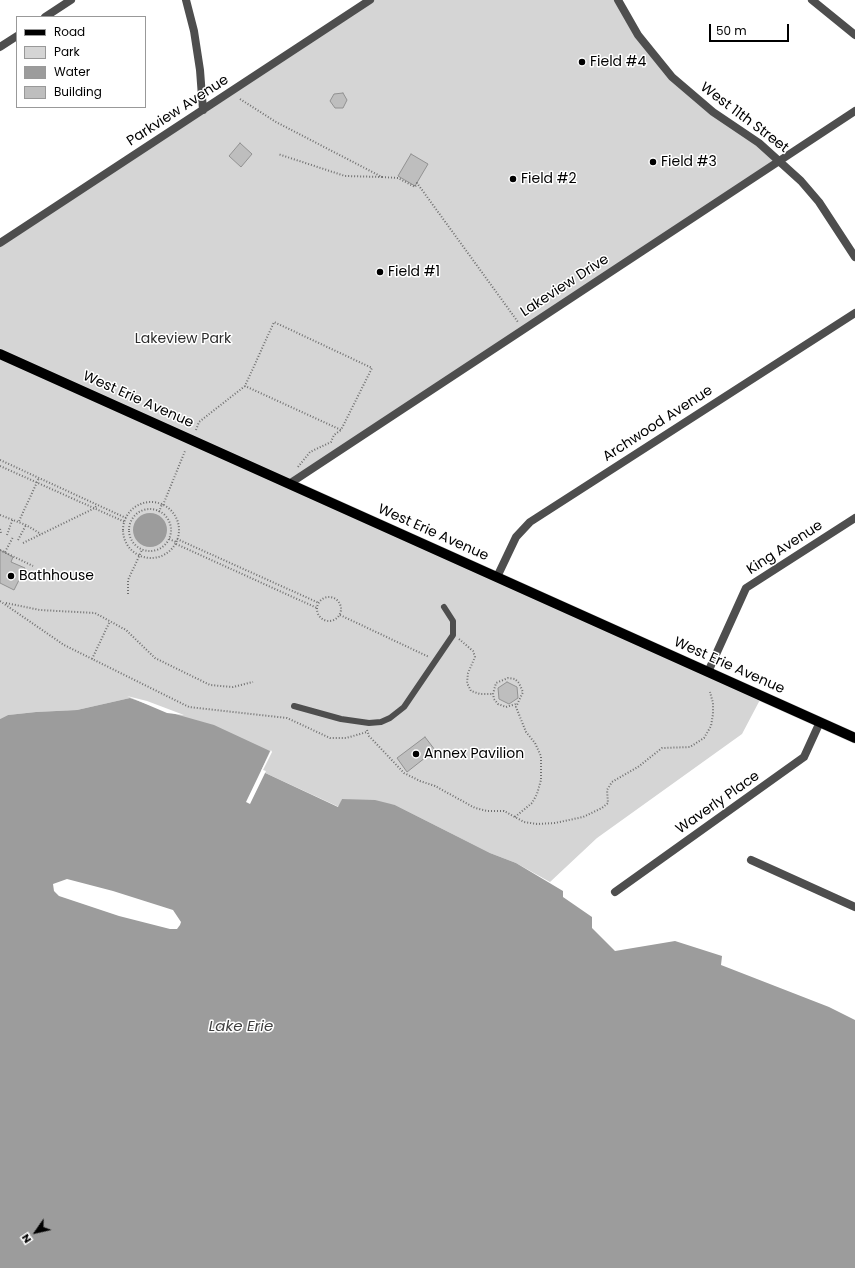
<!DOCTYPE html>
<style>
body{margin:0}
#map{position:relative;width:855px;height:1268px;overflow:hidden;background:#fff;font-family:Poppins,sans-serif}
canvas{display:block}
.legend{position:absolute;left:16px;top:16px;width:130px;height:92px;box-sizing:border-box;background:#fff;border:1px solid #999;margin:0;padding:5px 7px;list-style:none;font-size:12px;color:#000}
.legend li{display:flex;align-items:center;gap:8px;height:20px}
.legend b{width:20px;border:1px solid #999}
.north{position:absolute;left:16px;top:1212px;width:40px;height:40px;-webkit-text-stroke:3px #fff;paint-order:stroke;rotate:236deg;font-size:11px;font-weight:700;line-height:16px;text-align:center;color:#000}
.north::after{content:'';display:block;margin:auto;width:14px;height:18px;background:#000;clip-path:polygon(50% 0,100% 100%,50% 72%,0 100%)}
.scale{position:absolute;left:709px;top:24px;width:80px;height:18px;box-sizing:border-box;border:2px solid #000;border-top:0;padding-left:5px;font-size:12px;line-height:14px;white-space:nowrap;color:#000;-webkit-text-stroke:3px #fff;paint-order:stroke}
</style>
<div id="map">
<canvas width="855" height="1268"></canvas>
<ul class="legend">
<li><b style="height:5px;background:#000"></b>Road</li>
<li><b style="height:11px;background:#d5d5d5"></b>Park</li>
<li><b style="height:11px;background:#9c9c9c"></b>Water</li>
<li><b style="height:11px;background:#bebebe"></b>Building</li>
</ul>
<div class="north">N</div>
<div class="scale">50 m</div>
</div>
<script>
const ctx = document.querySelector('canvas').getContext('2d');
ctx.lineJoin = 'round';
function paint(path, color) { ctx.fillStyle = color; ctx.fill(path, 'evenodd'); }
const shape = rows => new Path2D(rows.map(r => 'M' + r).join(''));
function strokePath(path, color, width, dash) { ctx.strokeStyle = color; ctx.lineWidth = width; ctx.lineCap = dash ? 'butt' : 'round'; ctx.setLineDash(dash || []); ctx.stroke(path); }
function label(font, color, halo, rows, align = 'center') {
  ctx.font = font + ' Poppins,sans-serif'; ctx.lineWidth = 3; ctx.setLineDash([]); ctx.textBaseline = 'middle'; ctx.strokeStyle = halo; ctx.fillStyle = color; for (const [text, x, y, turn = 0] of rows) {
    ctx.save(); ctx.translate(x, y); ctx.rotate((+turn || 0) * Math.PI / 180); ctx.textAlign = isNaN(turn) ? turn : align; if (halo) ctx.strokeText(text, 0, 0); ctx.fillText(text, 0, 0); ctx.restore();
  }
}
const green = shape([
 [370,0,618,0,672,77,780,160,290,483,762,696,742,734,597,838,550,882,516,863,490,853,395,805,342,799,339,807,261,771,269,751,130,698,77,710,36,712,8,715,0,719,0,243]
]);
const water = shape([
 '133 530a17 17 0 1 1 34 0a17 17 0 1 1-34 0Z',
 [130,698,175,714,214,725,270,751,261,771,338,807,342,799,375,800,395,805,490,853,516,863,563,891,563,897,592,917,592,928,615,951,675,941,722,956,721,965,829,1007,855,1020,855,1268,0,1268,0,719,8,715,36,712,77,710]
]);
const pier = shape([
 [127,696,147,701,184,715,167,713],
 [271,750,272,752,263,770,266,771,250,804,246,802],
 [67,879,113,891,173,910,181,922,180,925,177,929,170,929,119,916,59,896,54,891,53,884]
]);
const building = shape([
 [343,93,347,100,343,108,335,108,330,101,334,94,343,93],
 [240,143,252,154,241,167,229,156,240,143],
 [411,154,428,164,415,186,398,176,411,154],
 [0,550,13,557,11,562,25,568,14,590,0,583,0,550],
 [507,682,517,687,518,698,509,704,499,699,498,688,507,682],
 [425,737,435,750,407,772,397,758,425,737]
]);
const path = shape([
 [240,99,276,122,382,177,345,176,278,154],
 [382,177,398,178,415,187,417,183,518,322],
 [196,430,199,422,245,386,274,322,372,368,341,430,245,386],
 [0,460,126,518],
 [0,466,125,522],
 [298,467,310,452,331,442,334,435,341,430],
 '123 530a28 28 0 1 1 56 0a28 28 0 1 1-56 0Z',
 [163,505,185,451],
 '129 530a21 21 0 1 1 42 0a21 21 0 1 1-42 0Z',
 [159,512,162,504],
 [0,515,26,525,41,534],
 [19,521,39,478],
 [0,529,1,533],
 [7,535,13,518],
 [169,539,176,542],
 [177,539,319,603],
 [18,540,26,525],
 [23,543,95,508,97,505],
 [176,544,317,608],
 [0,550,33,566],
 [5,552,13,537],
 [128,594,128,580,142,550],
 '317 609a12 12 0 1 1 24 0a12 12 0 1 1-24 0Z',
 [0,601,64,645,189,707,287,718,330,738,346,738,367,732],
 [6,603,40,610,95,613,126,630,155,658,210,685,233,687,253,682],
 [340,615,429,657],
 [459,639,473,651,475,657,468,673,467,683,471,691,480,694,493,694],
 [92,659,110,621],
 [367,730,369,736,404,773,420,781,435,786,475,808,487,811,504,811,524,822,537,824,555,823,583,817,602,808,608,803,607,790,612,782,638,767,662,748,690,747,704,738,711,726,713,714,713,703,710,692],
 [515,817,532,803,537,794,541,780,541,756,535,743,526,732,516,707,523,692,519,683,515,679,508,678,496,683,493,694,494,699,498,704,506,707,516,704]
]);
const service = shape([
 [294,706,341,719,369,723,381,722,390,718,404,707,453,635,453,621,444,607]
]);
const minor = shape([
 [186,0,194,31,200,70,203,110],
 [618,0,638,35,672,77,713,112,759,143,801,181,819,202,855,257],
 [812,0,855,35],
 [45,17,71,0],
 [0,47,17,36],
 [0,243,370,0],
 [289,484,855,111],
 [497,577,516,537,530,522,855,313],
 [708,672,746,588,855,518],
 [751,860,855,907],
 [615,892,804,757,820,722]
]);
const primary = shape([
 [0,354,855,738]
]);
const markers = [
 [582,62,4,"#000"],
 [653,162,4,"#000"],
 [513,179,4,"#000"],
 [380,272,4,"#000"],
 [11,576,4,"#000"],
 [416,754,4,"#000"]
];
const poiNames = [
 ["Field #4",590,62],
 ["Field #3",661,162],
 ["Field #2",521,179],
 ["Field #1",388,272],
 ["Bathhouse",19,576],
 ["Annex Pavilion",424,754]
];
const streetNames = [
 ["Parkview Avenue",178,111,-33],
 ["West 11th Street",744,118,37],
 ["Lakeview Drive",565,286,-33],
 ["West Erie Avenue",138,400,24],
 ["Archwood Avenue",658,424,-33],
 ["West Erie Avenue",433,533,24],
 ["King Avenue",785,548,-33],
 ["West Erie Avenue",729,666,24],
 ["Waverly Place",718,803,-35]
];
const parkNames = [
 ["Lakeview Park",183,339]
];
const waterNames = [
 ["Lake Erie",241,1027]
];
paint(green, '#d5d5d5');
paint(water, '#9c9c9c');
paint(pier, '#fff');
paint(building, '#bebebe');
strokePath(building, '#929292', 1);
strokePath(primary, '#dbdbdb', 11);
strokePath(path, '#707070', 2, [1, 2]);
strokePath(service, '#4e4e4e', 6);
strokePath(minor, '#4e4e4e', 8);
strokePath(primary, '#000', 10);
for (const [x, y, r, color] of markers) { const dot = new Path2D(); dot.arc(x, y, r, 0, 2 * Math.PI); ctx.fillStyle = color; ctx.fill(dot); strokePath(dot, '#fff', 1.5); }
label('14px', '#000', '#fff', poiNames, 'left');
label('14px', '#000', '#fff', streetNames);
label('14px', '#2c2c2c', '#fff', parkNames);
label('italic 15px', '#3d3d3d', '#fff', waterNames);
</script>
